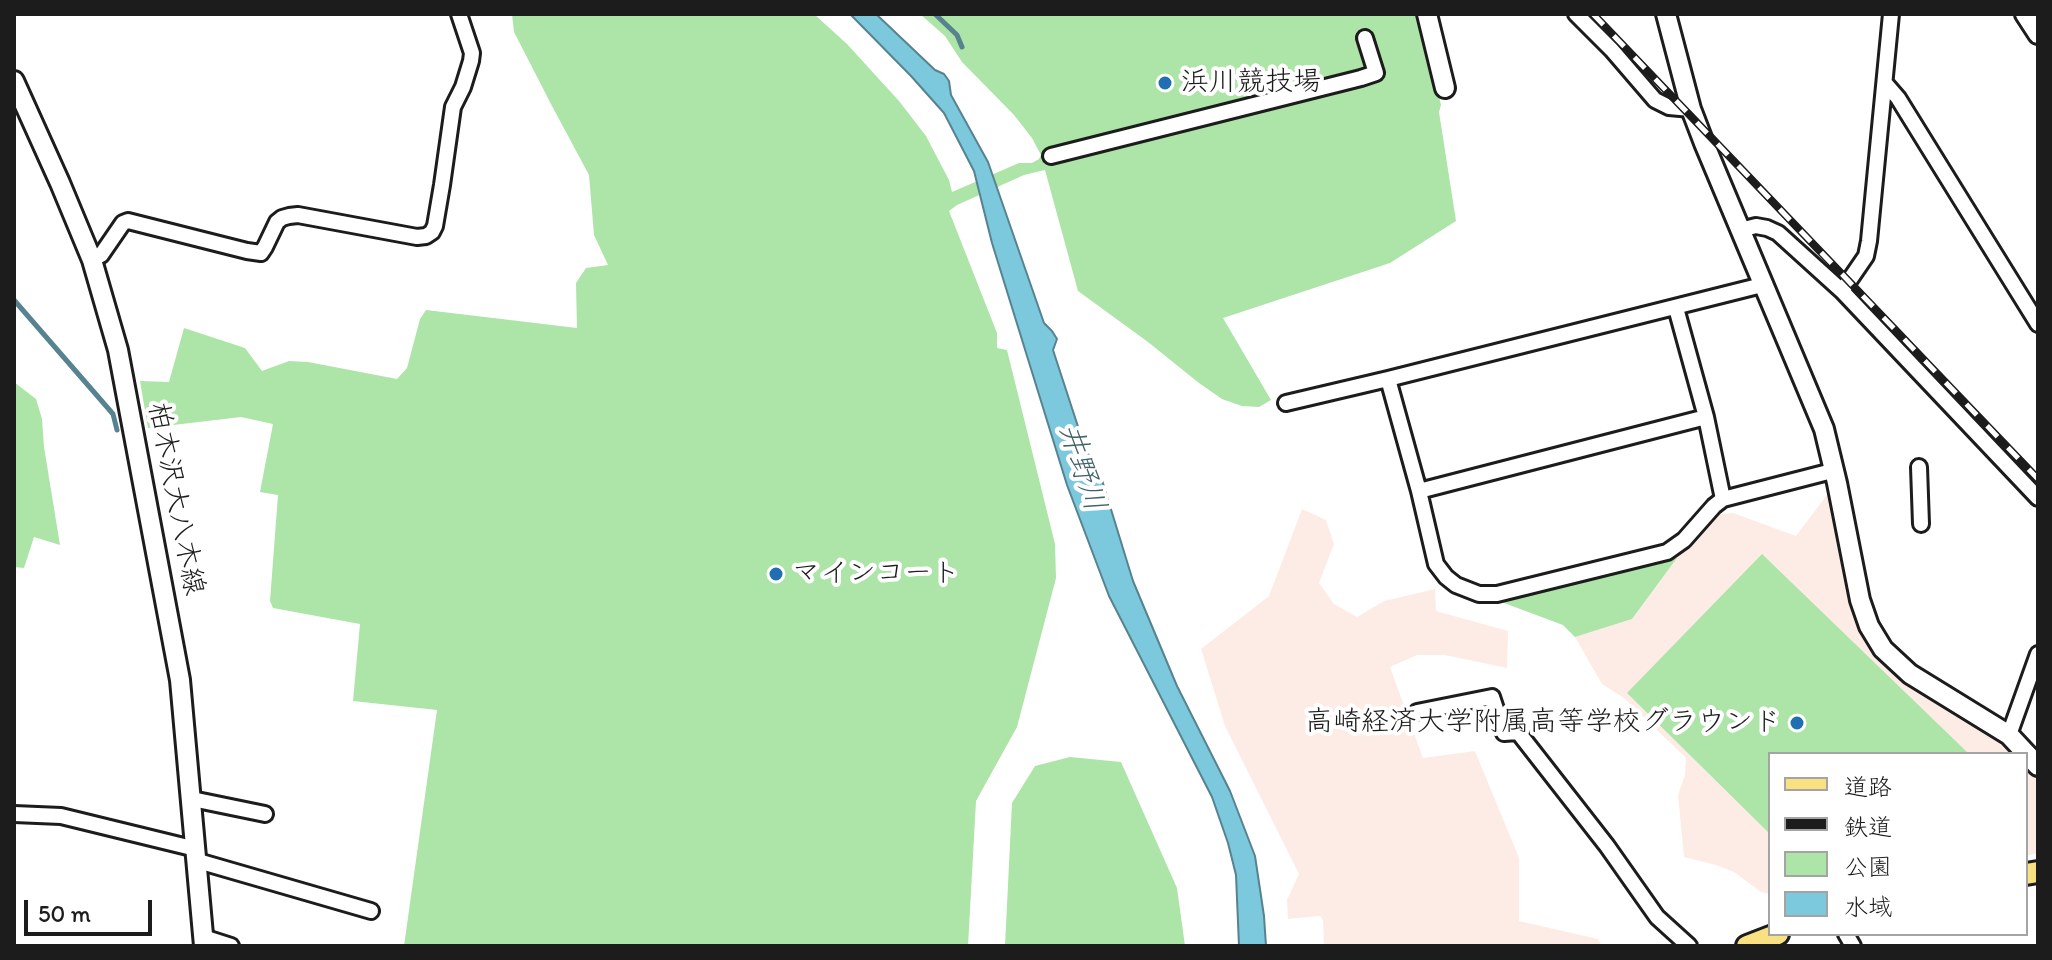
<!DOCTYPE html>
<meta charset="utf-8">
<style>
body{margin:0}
#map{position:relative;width:2052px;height:960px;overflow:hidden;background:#fff;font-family:Itim,"Klee One",sans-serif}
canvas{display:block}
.frame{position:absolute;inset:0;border:16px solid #1c1c1c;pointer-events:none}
.legend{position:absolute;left:1768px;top:752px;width:260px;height:184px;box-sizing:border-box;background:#fff;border:2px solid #a4a4a4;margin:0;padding:10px 14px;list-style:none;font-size:24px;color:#1c1c1c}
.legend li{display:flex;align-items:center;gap:16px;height:40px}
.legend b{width:40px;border:2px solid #a4a4a4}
.scale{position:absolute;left:24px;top:900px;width:128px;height:36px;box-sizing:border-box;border:4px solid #1c1c1c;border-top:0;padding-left:10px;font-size:24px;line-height:28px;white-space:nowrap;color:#1c1c1c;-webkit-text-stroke:6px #fff;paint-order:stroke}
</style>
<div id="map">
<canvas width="2052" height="960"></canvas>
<div class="frame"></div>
<ul class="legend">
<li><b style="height:10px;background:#f9e181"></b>道路</li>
<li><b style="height:10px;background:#1c1c1c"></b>鉄道</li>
<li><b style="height:22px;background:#ade4a7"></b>公園</li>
<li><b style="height:22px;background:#7cc8dc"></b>水域</li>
</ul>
<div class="scale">50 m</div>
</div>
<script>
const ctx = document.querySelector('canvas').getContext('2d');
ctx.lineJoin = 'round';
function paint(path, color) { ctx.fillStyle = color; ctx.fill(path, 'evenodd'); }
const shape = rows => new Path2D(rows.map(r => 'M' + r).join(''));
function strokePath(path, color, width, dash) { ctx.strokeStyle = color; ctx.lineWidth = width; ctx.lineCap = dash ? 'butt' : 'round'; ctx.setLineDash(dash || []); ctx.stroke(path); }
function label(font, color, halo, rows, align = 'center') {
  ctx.font = font + ' Itim,"Klee One",sans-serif'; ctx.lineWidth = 8; ctx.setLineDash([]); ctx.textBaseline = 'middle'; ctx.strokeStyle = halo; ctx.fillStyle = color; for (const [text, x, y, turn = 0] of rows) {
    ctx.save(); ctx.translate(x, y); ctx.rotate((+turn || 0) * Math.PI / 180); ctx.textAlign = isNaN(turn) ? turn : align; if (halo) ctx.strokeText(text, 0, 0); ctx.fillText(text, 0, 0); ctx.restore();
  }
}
const built = shape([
 [1832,488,1860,623,2007,741,2018,754,1770,754,1770,894,1761,892,1734,872,1716,865,1684,857,1678,795,1685,775,1686,758,1624,698,1602,684,1575,637,1632,619,1677,558,1719,514,1733,513,1796,536],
 [1302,509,1326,520,1334,544,1319,583,1334,604,1357,617,1384,601,1435,589,1436,611,1508,631,1507,668,1445,655,1417,655,1390,667,1423,758,1475,751,1519,858,1519,921,1598,939,1602,946,1324,946,1323,920,1320,916,1288,919,1287,900,1299,874,1225,726,1201,649,1269,596],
 [2026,763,2038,777,2038,853,2026,856]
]);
const green = shape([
 [512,14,814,14,847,44,899,101,926,136,949,180,952,192,1019,163,1032,163,1039,159,1041,155,1032,138,1014,115,962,62,945,36,920,14,1419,14,1441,105,1439,112,1456,221,1390,263,1223,318,1271,400,1259,407,1242,406,1222,399,1199,383,1148,342,1078,291,1045,170,1024,175,957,205,949,211,997,333,997,348,1007,350,1055,544,1056,578,1017,727,976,801,968,946,404,946,437,710,353,701,360,624,273,608,270,601,278,495,260,492,273,424,241,417,148,428,140,381,169,382,184,328,245,348,262,371,289,361,308,362,397,379,407,368,420,319,426,310,577,328,576,283,586,268,608,265,594,235,589,175,552,106,514,32],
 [14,382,36,399,42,419,44,447,60,545,34,537,24,568,14,567],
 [1762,554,1967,752,1965,754,1770,754,1770,834,1627,693],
 [1677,558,1632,619,1575,637,1563,625,1496,600],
 [1070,757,1121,762,1177,888,1185,946,1005,946,1012,803,1035,766]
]);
const water = shape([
 [850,14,876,14,935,70,944,74,949,81,951,95,988,162,1044,323,1052,331,1057,339,1053,350,1086,451,1098,467,1133,581,1177,686,1230,791,1255,856,1264,916,1266,946,1239,946,1236,875,1228,843,1212,797,1109,596,1067,485,992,243,974,171,944,113,911,76,850,14]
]);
const stream = shape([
 [935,14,957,35,962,47],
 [14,300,113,414,117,430]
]);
const street = shape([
 [1576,14,1612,50,1655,100,1669,107,1691,109],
 [1885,83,1898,98,2038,324],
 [1051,156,1361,78,1376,73,1365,38],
 [1740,230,1756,226,1767,228,1778,233,1842,291,2038,498],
 [92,260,101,255,123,223,128,221,247,251,261,253,265,247,277,222,282,218,289,216,298,215,417,237,426,236,432,232,435,226,442,185,453,107,463,87,471,61,472,53,459,14],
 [1842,291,1866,256,1869,241,1891,14],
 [1676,308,1706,417,1723,499],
 [1388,379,1419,491,1436,564,1446,577,1456,585,1479,594,1497,594,1667,552,1684,540,1714,506,1723,499,1832,471],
 [1286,403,1388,379,1762,285],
 [1919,467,1921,524],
 [1419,491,1706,417],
 [1417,712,1492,697,1504,733,1518,732,1607,846,1657,917,1689,946],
 [2009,735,2038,654],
 [192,799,265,814],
 [14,814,61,816,196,849],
 [198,861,371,911],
 [1846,934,1853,946],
 [203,937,231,946]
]);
const secondary = shape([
 [1427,14,1445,88],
 [1666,14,1691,109,1704,143,1824,429,1837,483,1860,600,1869,626,1883,649,1910,674,2009,735,2038,766],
 [2025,14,2038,34],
 [14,81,60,183,92,260,118,350,180,680,204,946]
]);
const primary = shape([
 [2026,874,2038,872],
 [1747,946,1778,934]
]);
const rail = shape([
 [1593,14,2038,479]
]);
const markers = [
 [1165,83,8,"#1f6fb2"],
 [776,574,8,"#1f6fb2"],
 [1797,723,8,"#1f6fb2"]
];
const poiNames = [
 ["浜川競技場",1181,83],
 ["マインコート",792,574],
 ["高崎経済大学附属高等学校グラウンド",1781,723,"right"]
];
const streetNames = [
 ["柏木沢大八木線",175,499,79]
];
const waterNames = [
 ["井野川",1081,468,72]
];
paint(built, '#fdece6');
paint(green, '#ade4a7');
paint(water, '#7cc8dc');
strokePath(water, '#56838f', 2);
strokePath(stream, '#56838f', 5);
strokePath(street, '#1c1c1c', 20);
strokePath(secondary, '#1c1c1c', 24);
strokePath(primary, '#1c1c1c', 26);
strokePath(street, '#fff', 14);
strokePath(secondary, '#fff', 18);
strokePath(primary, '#f9e181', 20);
strokePath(rail, '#1c1c1c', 8);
strokePath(rail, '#fff', 5, [15]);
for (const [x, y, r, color] of markers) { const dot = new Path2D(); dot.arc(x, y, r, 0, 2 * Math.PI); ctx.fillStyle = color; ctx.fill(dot); strokePath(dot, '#fff', 3); }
label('28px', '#1c1c1c', '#fff', poiNames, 'left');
label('28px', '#1c1c1c', '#fff', streetNames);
label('italic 30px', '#426169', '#fff', waterNames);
</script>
